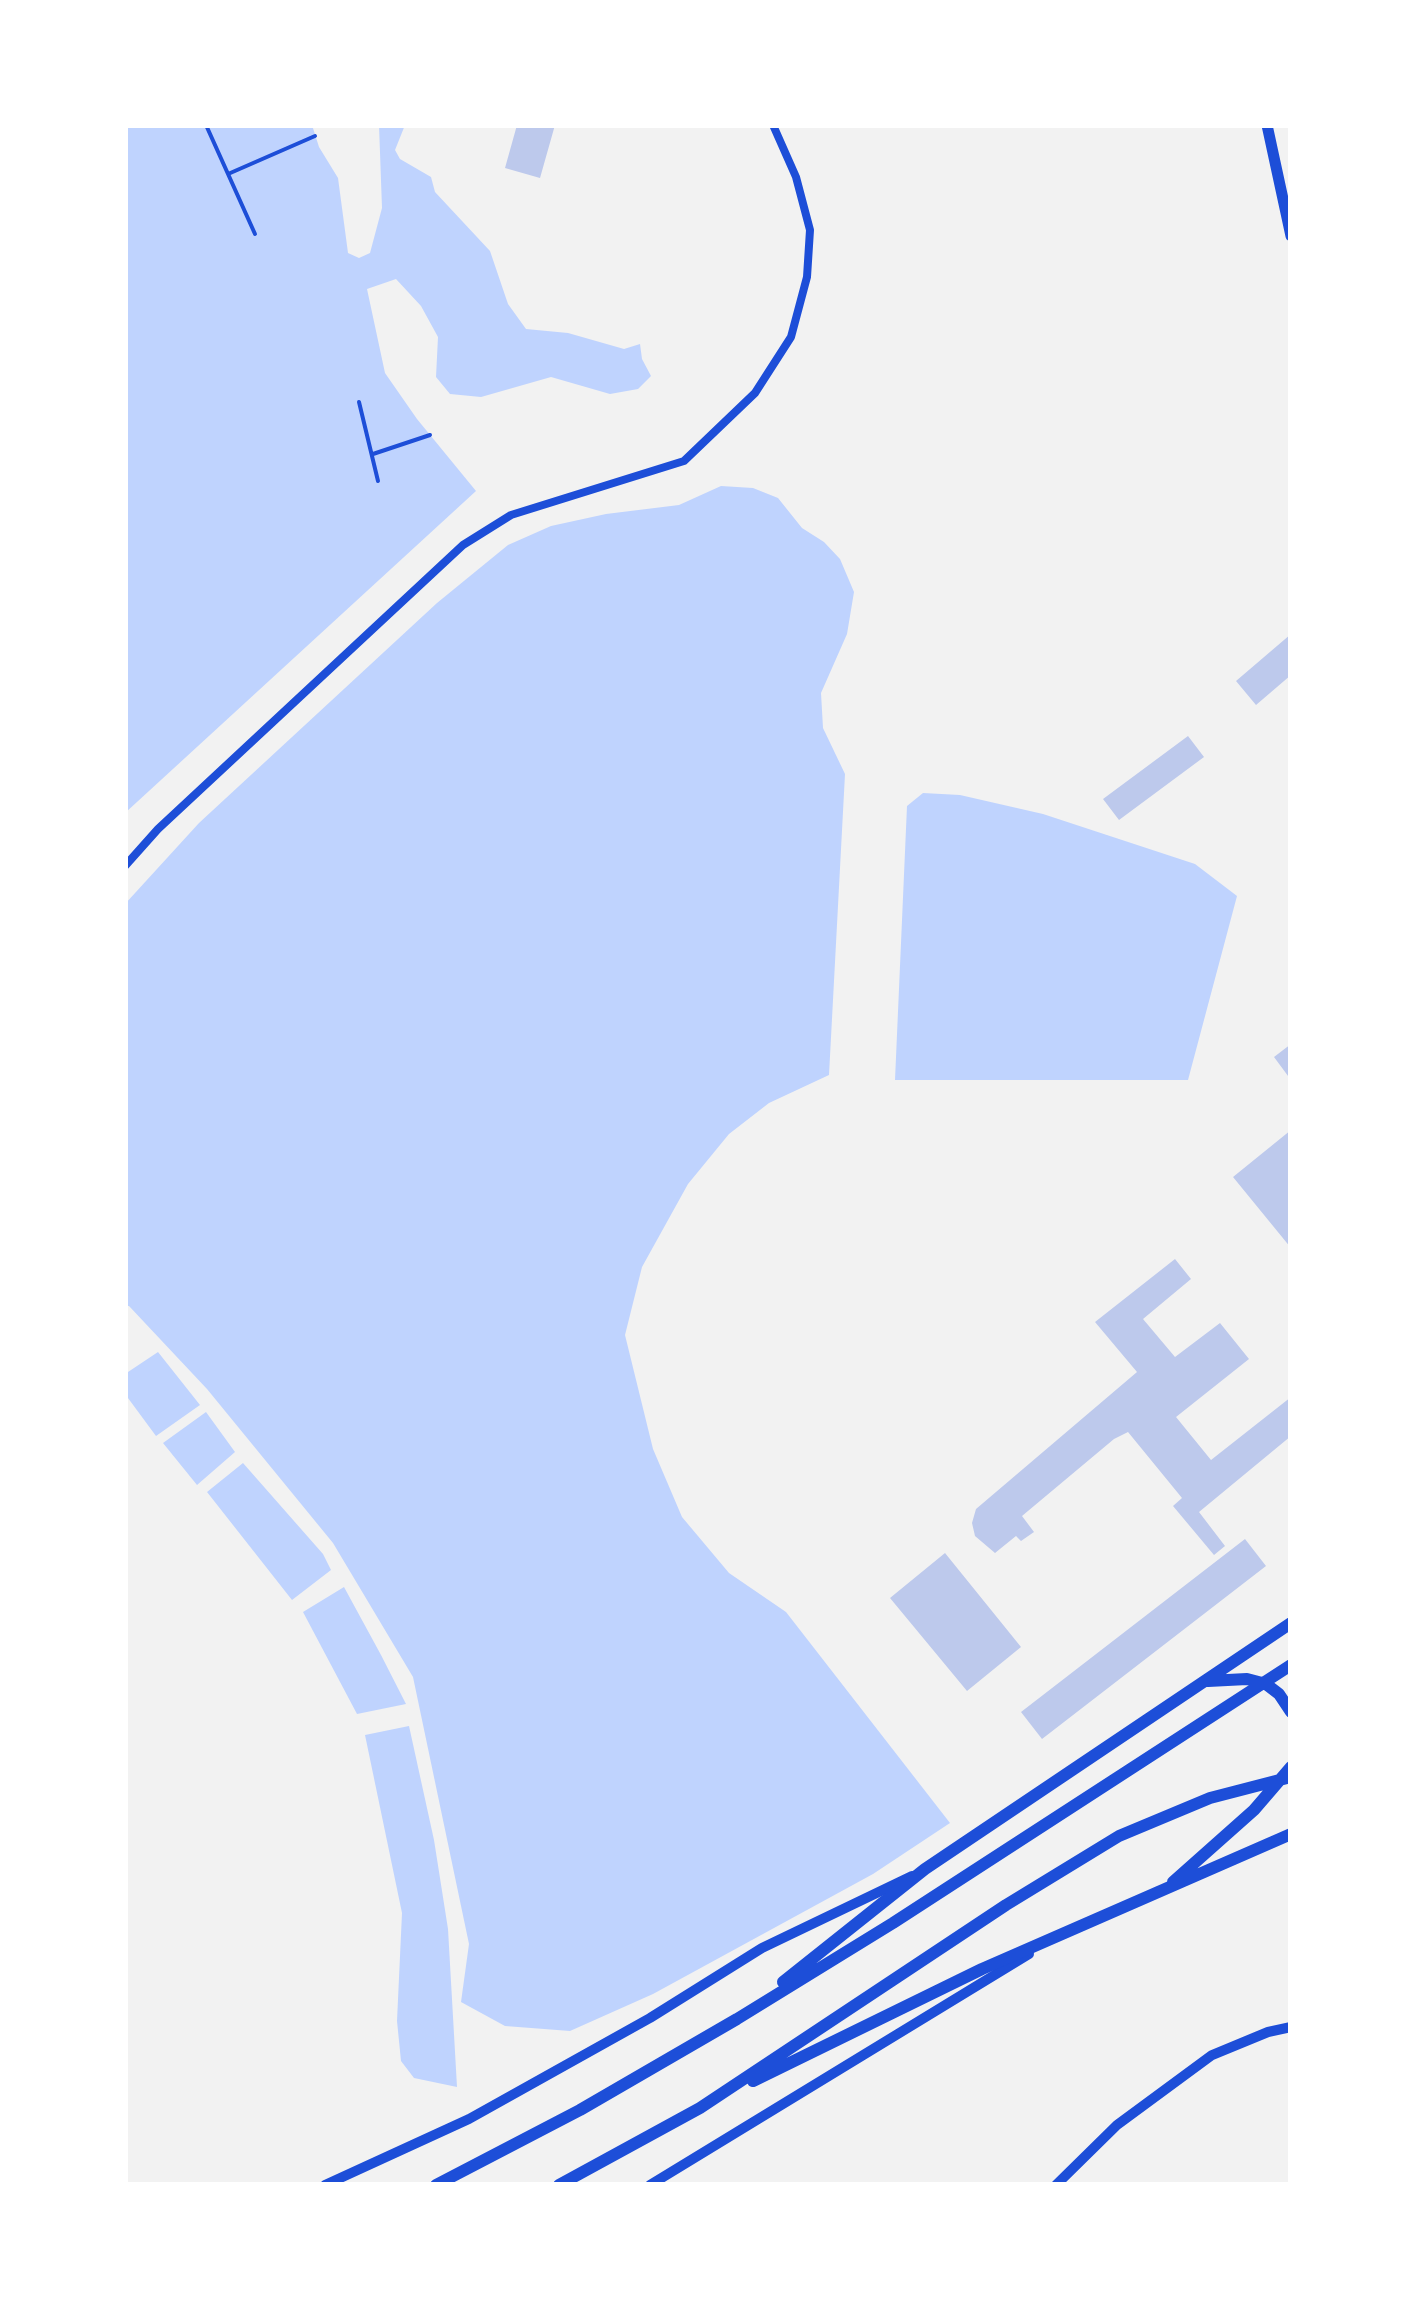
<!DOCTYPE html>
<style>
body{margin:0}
#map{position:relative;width:1416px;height:2310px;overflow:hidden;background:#f2f2f2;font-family:"Titillium Web",sans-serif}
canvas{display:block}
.frame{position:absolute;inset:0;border:128px solid #fff;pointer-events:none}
</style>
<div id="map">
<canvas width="1416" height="2310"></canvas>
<div class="frame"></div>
</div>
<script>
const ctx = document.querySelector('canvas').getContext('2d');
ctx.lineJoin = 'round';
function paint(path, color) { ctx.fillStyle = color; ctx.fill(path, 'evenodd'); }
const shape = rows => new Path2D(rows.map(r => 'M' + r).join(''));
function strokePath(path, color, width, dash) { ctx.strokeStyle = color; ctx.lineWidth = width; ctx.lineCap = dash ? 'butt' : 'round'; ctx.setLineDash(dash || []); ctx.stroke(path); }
const water = shape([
 [125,125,312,125,319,147,338,178,348,253,359,258,370,253,382,208,379,125,405,125,395,150,400,159,431,177,435,192,490,251,508,304,526,329,568,333,624,349,640,344,642,359,651,376,638,389,610,394,551,377,481,397,450,394,436,377,438,337,421,306,396,279,367,289,385,373,417,419,476,491,125,813],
 [721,486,753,488,778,498,802,528,824,542,840,559,854,592,847,634,821,693,823,728,845,774,829,1075,769,1103,729,1134,688,1184,642,1267,625,1335,653,1449,682,1517,729,1573,786,1612,950,1823,873,1874,653,1994,570,2031,505,2026,461,2002,469,1944,413,1677,333,1543,207,1389,129,1306,125,1306,125,904,199,823,437,603,508,545,551,526,606,514,679,505],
 [923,793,960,795,1043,814,1195,864,1237,896,1188,1080,895,1080,907,806],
 [158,1352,200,1405,156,1436,125,1394,125,1374],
 [206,1412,235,1452,197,1485,163,1443],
 [243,1463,323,1554,331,1570,292,1600,207,1492],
 [344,1587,381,1655,406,1704,357,1714,303,1612],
 [409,1726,434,1840,448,1929,457,2087,414,2078,401,2061,397,2021,402,1913,365,1735]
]);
const building = shape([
 [517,125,555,125,540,178,505,168],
 [1291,634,1291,675,1256,705,1236,681],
 [1188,736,1204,757,1119,820,1103,799],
 [1291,1044,1291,1080,1274,1057],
 [1291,1130,1291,1248,1233,1177],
 [1175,1259,1191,1279,1143,1319,1175,1357,1220,1323,1249,1359,1176,1417,1211,1460,1291,1397,1291,1436,1199,1512,1225,1546,1214,1555,1173,1506,1182,1498,1128,1432,1114,1439,1022,1516,1034,1532,1021,1541,1016,1536,995,1553,975,1536,972,1523,976,1509,1137,1372,1095,1322],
 [1245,1539,1266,1566,1042,1739,1021,1712],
 [945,1553,1021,1647,967,1691,890,1598]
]);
const path = shape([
 [206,125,255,234],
 [228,174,315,136],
 [359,402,378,481],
 [373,454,430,435]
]);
const minor = shape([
 [125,866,158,829,463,545,511,515,684,461,755,393,791,337,807,277,810,230,796,177,773,125]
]);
const tertiary = shape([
 [325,2185,469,2119,650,2018,762,1948,912,1876],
 [650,2185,1029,1954],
 [1056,2185,1117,2125,1212,2055,1268,2032,1291,2027]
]);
const secondary = shape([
 [1267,125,1291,236]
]);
const trunk = shape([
 [1208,1681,1247,1679,1266,1684,1279,1694,1291,1712],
 [1173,1882,1254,1810,1291,1767],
 [783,1982,925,1869,1291,1623],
 [753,2081,982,1969,1291,1834],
 [436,2185,580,2110,737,2019,893,1923,1291,1665],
 [559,2185,700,2108,1006,1905,1119,1836,1210,1798,1291,1777]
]);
paint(water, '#bfd3fe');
paint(building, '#bdc9ec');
strokePath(path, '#1d4ed8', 4);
strokePath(minor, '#1d4ed8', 8);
strokePath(tertiary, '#1d4ed8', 10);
strokePath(secondary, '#1d4ed8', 11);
strokePath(trunk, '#1d4ed8', 12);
</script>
